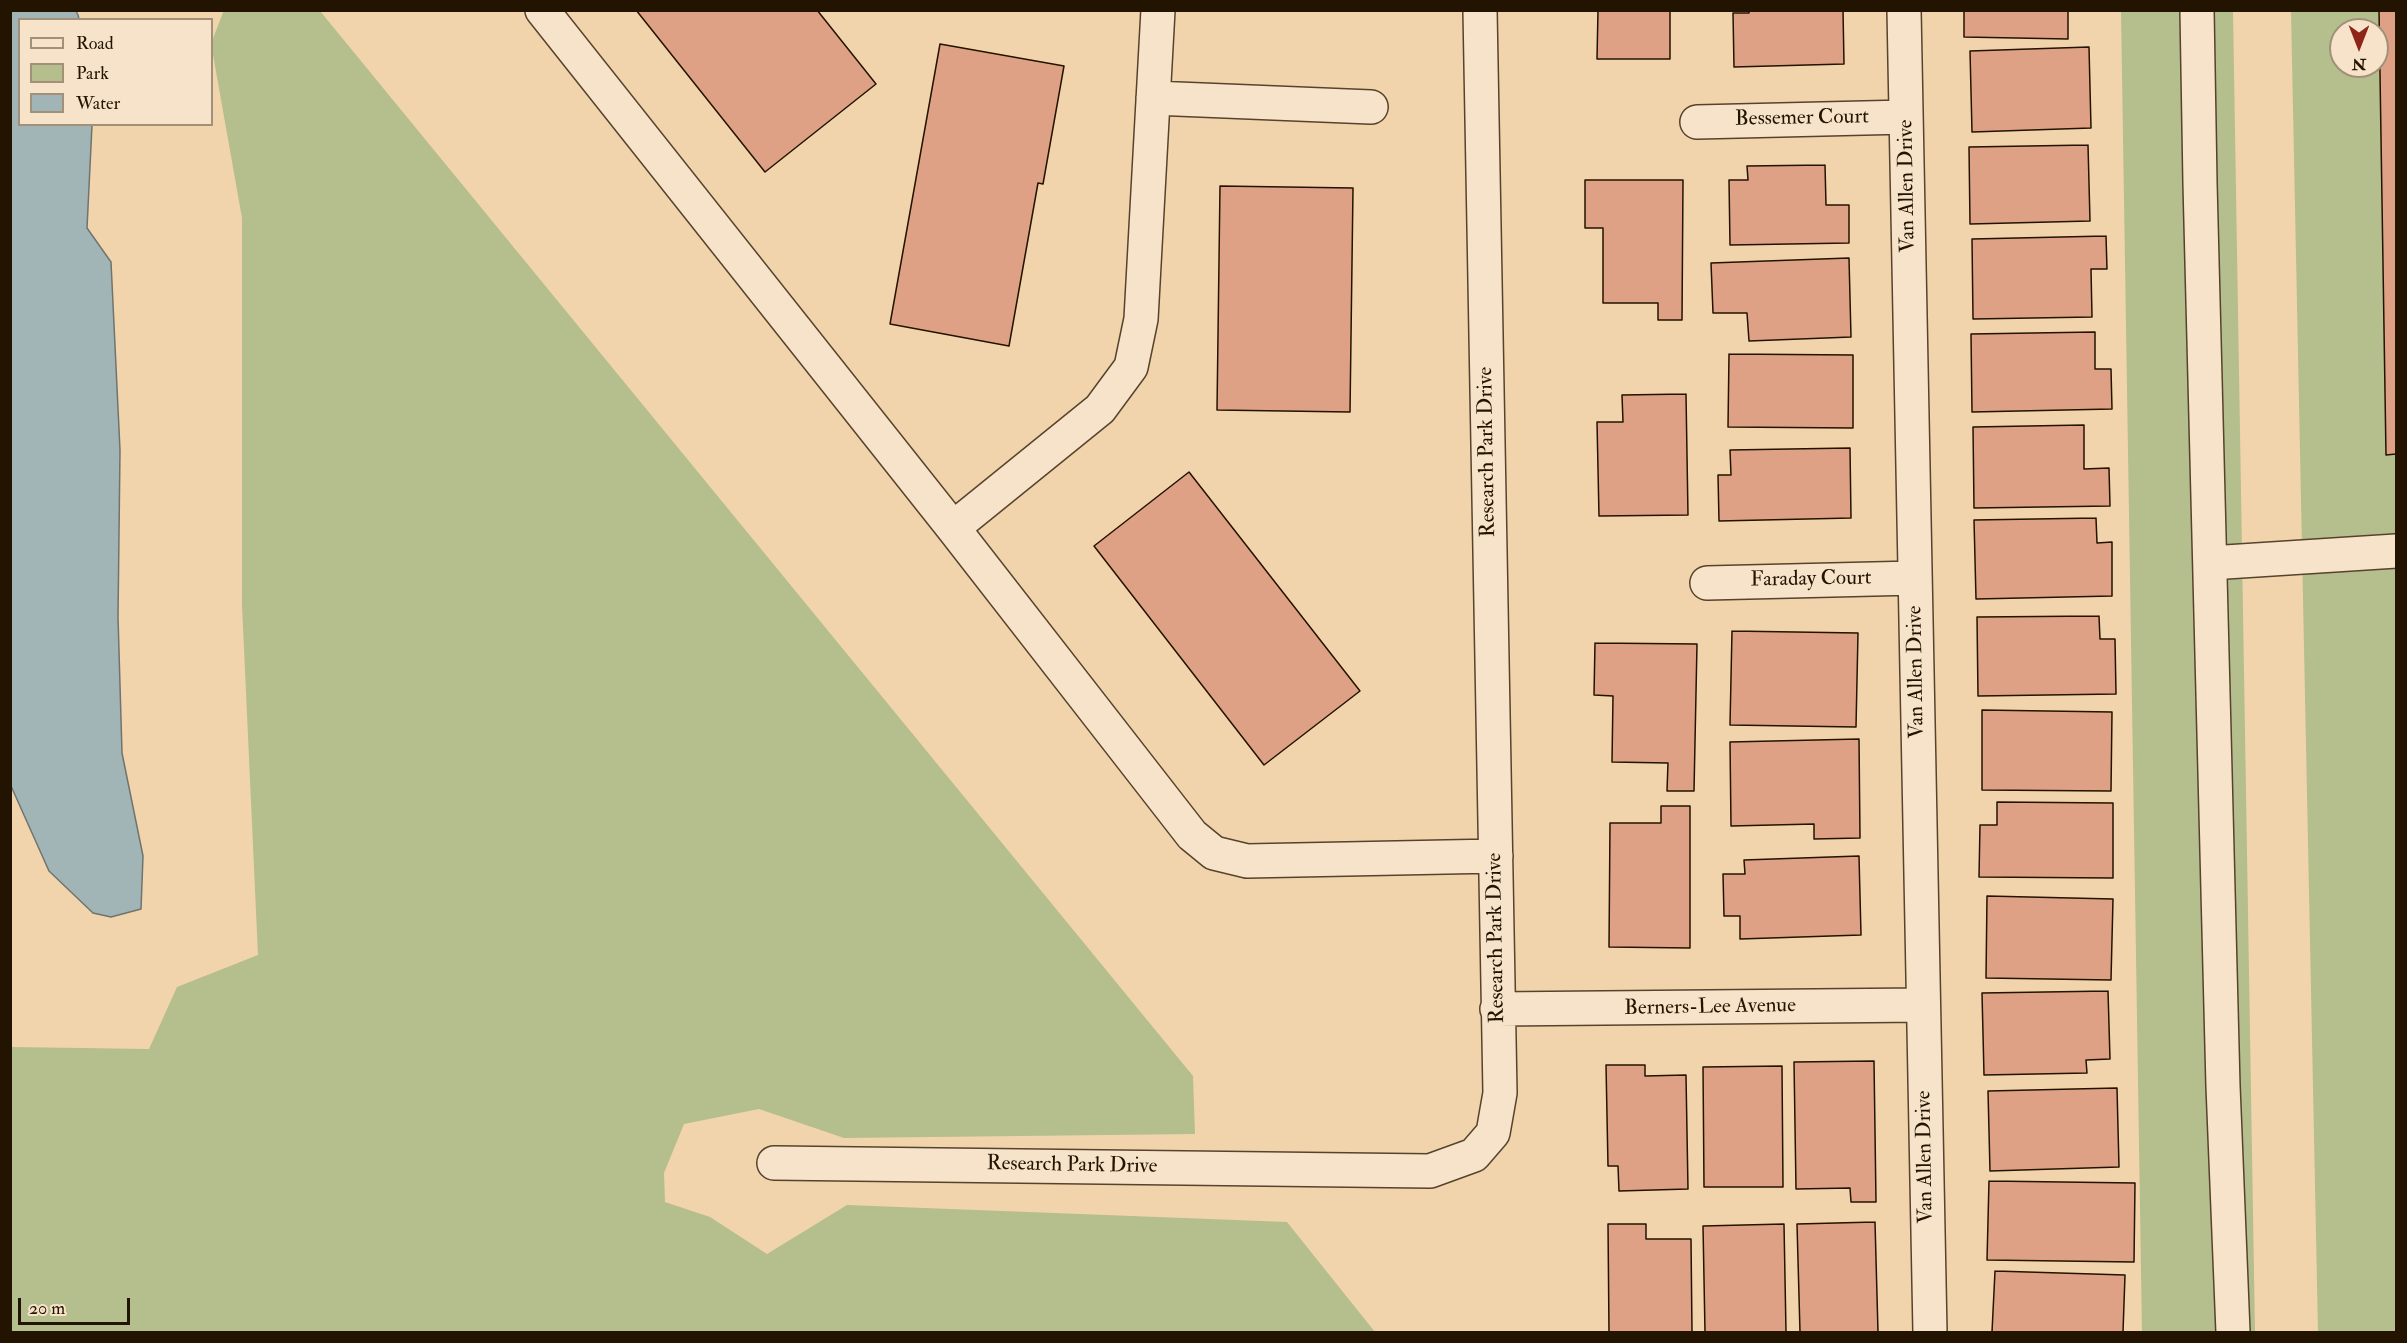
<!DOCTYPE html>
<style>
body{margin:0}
#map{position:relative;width:2407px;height:1343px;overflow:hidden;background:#f1d4ac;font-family:"IM FELL Double Pica",serif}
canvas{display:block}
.frame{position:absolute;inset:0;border:12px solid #231301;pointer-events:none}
.legend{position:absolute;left:18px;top:18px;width:195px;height:108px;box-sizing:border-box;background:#f6e3c9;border:2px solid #a29079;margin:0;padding:8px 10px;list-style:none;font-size:18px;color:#231301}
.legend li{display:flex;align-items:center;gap:12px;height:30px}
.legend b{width:30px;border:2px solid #a29079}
.north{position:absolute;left:2329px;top:18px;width:60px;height:60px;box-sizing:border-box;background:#f6e3c9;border:2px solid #a29079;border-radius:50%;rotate:180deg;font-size:16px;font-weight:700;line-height:24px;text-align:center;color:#231301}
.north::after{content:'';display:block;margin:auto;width:21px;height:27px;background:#8f2418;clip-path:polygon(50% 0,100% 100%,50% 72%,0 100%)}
.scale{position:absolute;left:18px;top:1298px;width:112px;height:27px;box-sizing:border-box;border:3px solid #231301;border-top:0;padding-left:8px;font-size:18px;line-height:21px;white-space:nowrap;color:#231301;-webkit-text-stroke:4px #f6e3c9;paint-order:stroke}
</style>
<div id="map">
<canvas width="2407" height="1343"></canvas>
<div class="frame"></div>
<ul class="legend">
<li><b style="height:8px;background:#f6e3c9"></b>Road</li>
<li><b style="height:16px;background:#b5be8d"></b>Park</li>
<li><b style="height:16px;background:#a1b5b6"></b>Water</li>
</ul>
<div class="north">N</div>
<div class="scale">20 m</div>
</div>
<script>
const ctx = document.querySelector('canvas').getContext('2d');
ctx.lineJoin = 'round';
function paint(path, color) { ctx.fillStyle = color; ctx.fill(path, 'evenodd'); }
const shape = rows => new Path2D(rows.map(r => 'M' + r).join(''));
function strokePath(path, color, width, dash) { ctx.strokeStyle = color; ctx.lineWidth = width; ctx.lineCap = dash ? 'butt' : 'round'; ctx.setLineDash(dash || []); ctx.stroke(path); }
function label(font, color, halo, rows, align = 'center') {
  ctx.font = font + ' "IM FELL Double Pica",serif'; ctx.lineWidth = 4.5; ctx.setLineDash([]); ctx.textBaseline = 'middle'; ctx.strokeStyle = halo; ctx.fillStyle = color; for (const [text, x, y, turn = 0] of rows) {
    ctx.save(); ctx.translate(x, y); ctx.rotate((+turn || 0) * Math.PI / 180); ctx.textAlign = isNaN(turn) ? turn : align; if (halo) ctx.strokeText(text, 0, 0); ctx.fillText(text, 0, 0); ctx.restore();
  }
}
const green = shape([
 [224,10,320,11,1193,1076,1195,1134,844,1138,759,1109,684,1124,664,1173,665,1202,710,1217,767,1254,847,1205,1287,1222,1375,1332,11,1332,11,1047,149,1049,177,987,258,955,242,605,242,218,212,49,212,41],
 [2121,11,2233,11,2255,1332,2142,1332],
 [2291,11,2396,11,2396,1332,2318,1332],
 [2341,30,2377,30,2377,66,2341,66]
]);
const water = shape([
 [10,11,76,11,78,15,79,19,20,20,20,124,92,125,87,228,111,262,120,450,118,617,122,753,143,856,141,909,111,917,93,913,49,871,11,786,10,11]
]);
const building = shape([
 [636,10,817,10,876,84,765,172,636,10],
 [1598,10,1670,10,1670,59,1597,59,1598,10],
 [1749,10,1843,10,1844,64,1734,67,1733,13,1749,13,1749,10],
 [1964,10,2068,10,2068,39,1964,37,1964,10],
 [2379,10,2396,10,2396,454,2386,455,2379,10],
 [940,44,1064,66,1043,184,1038,183,1009,346,890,324,940,44],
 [2089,47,2091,128,1972,132,1970,51,2089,47],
 [2088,145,2090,221,1970,224,1969,147,2088,145],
 [1825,165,1826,205,1849,205,1849,243,1730,245,1729,180,1748,180,1747,166,1825,165],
 [1585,180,1683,180,1682,320,1658,320,1658,303,1603,303,1603,228,1585,228,1585,180],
 [1220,186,1353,188,1350,412,1217,410,1220,186],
 [2106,236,2107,269,2091,269,2092,317,1973,319,1972,239,2106,236],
 [1849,258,1851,337,1749,341,1747,313,1713,313,1711,263,1849,258],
 [2095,332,2095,369,2111,369,2112,409,1972,412,1971,334,2095,332],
 [1729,354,1853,355,1853,428,1728,427,1729,354],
 [1686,394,1688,515,1599,516,1597,422,1623,422,1622,395,1686,394],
 [2084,425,2084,469,2109,468,2110,506,1974,508,1973,427,2084,425],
 [1850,448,1851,518,1719,521,1718,475,1731,475,1730,450,1850,448],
 [1189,472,1360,691,1264,765,1094,546,1189,472],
 [2096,518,2097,543,2112,542,2112,596,1976,599,1974,520,2096,518],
 [2099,616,2100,639,2115,639,2116,694,1978,696,1977,617,2099,616],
 [1732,631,1858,633,1856,727,1730,725,1732,631],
 [1595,643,1697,644,1694,791,1667,791,1668,763,1612,762,1613,696,1594,695,1595,643],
 [1982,710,2112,712,2111,791,1982,790,1982,710],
 [1859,739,1860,838,1814,839,1814,824,1731,826,1730,742,1859,739],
 [1997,802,2113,803,2113,878,1979,877,1980,825,1997,825,1997,802],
 [1661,806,1690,806,1690,948,1609,947,1610,823,1661,823,1661,806],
 [1859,856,1861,935,1740,939,1740,916,1724,916,1723,874,1745,874,1744,860,1859,856],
 [1987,896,2113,899,2111,980,1986,978,1987,896],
 [2108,991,2110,1059,2086,1060,2087,1073,1984,1075,1982,993,2108,991],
 [1874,1061,1876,1202,1851,1202,1850,1188,1796,1189,1794,1062,1874,1061],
 [1606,1065,1645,1065,1645,1076,1686,1075,1688,1189,1619,1191,1618,1166,1608,1166,1606,1065],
 [1782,1066,1783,1187,1704,1187,1703,1067,1782,1066],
 [2117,1088,2119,1167,1990,1171,1988,1091,2117,1088],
 [1989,1181,2135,1183,2134,1262,1987,1260,1989,1181],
 [1875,1222,1878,1332,1800,1332,1797,1224,1875,1222],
 [1608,1224,1646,1224,1646,1239,1691,1239,1692,1332,1609,1332,1608,1224],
 [1784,1224,1786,1332,1705,1332,1703,1226,1784,1224],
 [1995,1271,2125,1275,2123,1332,1992,1332,1995,1271]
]);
const minor = shape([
 [542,10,953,528,1192,835,1214,853,1247,861,1496,856],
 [1904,10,1930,1332],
 [2197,10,2200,183,2223,1086,2233,1332],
 [1153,98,1371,107],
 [1697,122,1906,117],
 [953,528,1100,409,1131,367,1141,319,1158,10],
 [2210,563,2396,551],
 [1707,583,1915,578],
 [1497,1009,1922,1005],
 [774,1163,1430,1171,1474,1155,1493,1133,1500,1093,1480,10]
]);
const streetNames = [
 ["Bessemer Court",1802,119,-1],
 ["Van Allen Drive",1908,186,-91],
 ["Research Park Drive",1488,452,-91],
 ["Faraday Court",1811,580,-1],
 ["Van Allen Drive",1917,672,-91],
 ["Research Park Drive",1497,938,-91],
 ["Berners-Lee Avenue",1710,1008,-1],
 ["Van Allen Drive",1926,1157,-91],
 ["Research Park Drive",1072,1166,1]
];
paint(green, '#b5be8d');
paint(water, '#a1b5b6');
strokePath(water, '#6f746e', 1.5);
paint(building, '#dea186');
strokePath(building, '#231301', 1.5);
strokePath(minor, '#56432c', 36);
strokePath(minor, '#f6e3c9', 33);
label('21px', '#231301', '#f6e3c9', streetNames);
</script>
